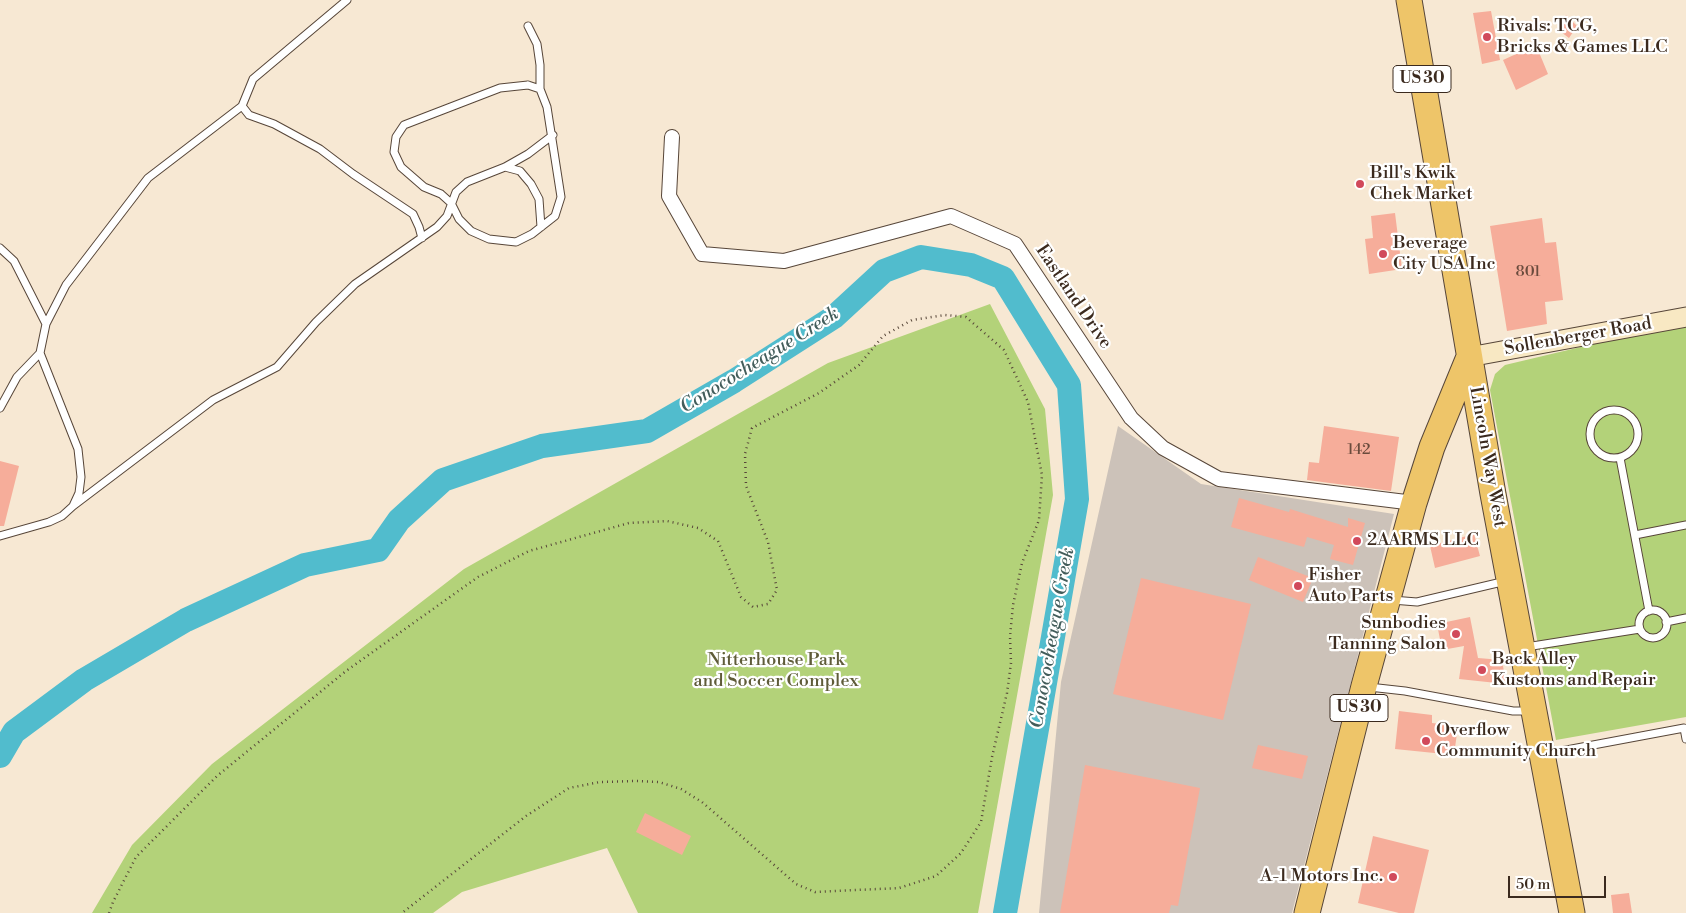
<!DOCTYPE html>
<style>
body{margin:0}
#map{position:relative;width:1686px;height:913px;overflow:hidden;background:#f7e8d3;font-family:"Libre Bodoni",serif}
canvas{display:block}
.scale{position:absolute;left:1508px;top:876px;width:98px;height:22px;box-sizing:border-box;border:2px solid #3b2a1e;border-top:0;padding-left:6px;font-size:15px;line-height:18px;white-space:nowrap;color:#3b2a1e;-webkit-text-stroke:4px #fff;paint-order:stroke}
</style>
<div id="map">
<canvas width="1686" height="913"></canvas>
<div class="scale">50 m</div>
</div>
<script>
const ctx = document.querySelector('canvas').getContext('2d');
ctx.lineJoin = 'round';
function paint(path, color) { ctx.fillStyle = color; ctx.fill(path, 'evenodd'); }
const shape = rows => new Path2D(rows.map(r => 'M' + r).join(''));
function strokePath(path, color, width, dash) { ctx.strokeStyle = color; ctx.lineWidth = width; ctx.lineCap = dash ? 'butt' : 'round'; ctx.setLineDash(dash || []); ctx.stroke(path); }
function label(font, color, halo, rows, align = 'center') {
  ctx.font = font + ' "Libre Bodoni",serif'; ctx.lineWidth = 4.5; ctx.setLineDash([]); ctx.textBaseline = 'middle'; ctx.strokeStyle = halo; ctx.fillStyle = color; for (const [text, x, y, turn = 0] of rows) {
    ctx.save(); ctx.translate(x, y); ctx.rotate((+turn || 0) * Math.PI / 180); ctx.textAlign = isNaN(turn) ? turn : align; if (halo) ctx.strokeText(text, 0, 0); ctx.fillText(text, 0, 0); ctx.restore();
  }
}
const industrial = shape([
 [1118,426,1201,484,1394,514,1292,913,1039,913,1061,682]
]);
const green = shape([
 [990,304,1045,409,1053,495,978,913,638,913,607,848,462,892,433,913,92,913,132,845,212,764,464,569,828,363],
 [1686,322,1686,717,1556,740,1490,390,1495,374,1505,365]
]);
const river = shape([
 [0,756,14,732,84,680,186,620,305,565,378,550,399,520,443,480,542,446,647,431,734,381,834,317,884,271,921,257,971,265,1003,278,1069,385,1077,499,1005,913]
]);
const building = shape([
 [1491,11,1500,60,1482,64,1473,13],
 [1566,15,1577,26,1569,38,1557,29],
 [1536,45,1548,74,1516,90,1503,60],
 [1395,213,1402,269,1369,274,1365,239,1373,238,1371,216],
 [1542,218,1545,243,1556,242,1563,300,1545,302,1547,324,1507,331,1490,226],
 [1324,426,1399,437,1391,491,1307,480,1309,462,1319,463],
 [0,461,19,466,4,526,0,526],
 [1239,498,1289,512,1290,509,1348,527,1348,518,1365,523,1353,565,1330,559,1334,545,1307,537,1304,547,1231,527],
 [1474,534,1480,556,1435,568,1430,546],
 [1258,557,1313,578,1303,602,1249,580],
 [1141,578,1251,604,1223,720,1113,694],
 [1470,617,1478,658,1502,660,1506,684,1459,679,1464,646,1442,650,1437,624],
 [1399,711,1432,715,1432,723,1458,726,1454,755,1395,749],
 [1258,745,1308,756,1302,779,1252,768],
 [1085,765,1200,788,1178,906,1171,905,1169,913,1060,913],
 [645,813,691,836,682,855,636,832],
 [1373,836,1429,850,1414,913,1399,913,1358,903],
 [1629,893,1632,913,1613,913,1611,895]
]);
const path = shape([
 [109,913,113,902,136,857,217,776,346,671,478,577,529,551,629,523,667,521,698,528,718,541,741,597,753,607,768,604,777,590,768,542,746,486,745,454,752,428,819,393,859,365,883,336,912,320,945,315,966,317,1004,350,1028,402,1042,475,1039,520,1022,563,1013,605,1010,636,1011,663,1007,693,992,757,981,822,961,853,936,876,899,888,815,892,796,884,702,802,681,789,659,782,636,781,600,782,569,788,526,816,402,913]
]);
const lane = shape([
 [528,26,537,44,540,65,540,89],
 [528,85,540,89,547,107,561,197,555,216,532,234,516,242,489,239,471,231,459,219,451,203,441,194,424,187,401,167,394,152,396,137,404,125,500,88,528,85],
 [242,106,249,115,274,124,320,149,353,174,413,214,419,227,422,238],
 [505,167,520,171,531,184,539,199,541,227],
 [0,248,14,261,46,324],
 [0,408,17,377,40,353,46,324,66,285,148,178,242,106,253,79,347,0],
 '1590 434a24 24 0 1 1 48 0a24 24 0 1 1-48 0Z',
 [1620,458,1649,611],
 [73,506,213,400,277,367,316,322,355,284,437,227,447,216,456,192,467,182,505,167,528,154,553,135],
 [1635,535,1686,525],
 [0,536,49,522,62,516,73,506,79,493,81,477,78,449,40,353],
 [1392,600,1417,602,1506,581],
 '1639 624a14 14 0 1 1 28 0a14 14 0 1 1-28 0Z',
 [1666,622,1686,618],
 [1526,647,1640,629],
 [1369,687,1405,691,1513,711,1529,711],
 [1545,754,1684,728,1686,739]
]);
const street = shape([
 [672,137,669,196,702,254,784,261,951,216,1015,244,1131,418,1163,448,1219,479,1414,503]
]);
const secondary = shape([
 [1469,357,1686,317]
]);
const highway = shape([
 [1409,0,1493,494,1572,913],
 [1307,913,1364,686,1414,503,1432,447,1469,357]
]);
const markers = [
 [1487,37,5,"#d1495b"],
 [1360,184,5,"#d1495b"],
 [1383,254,5,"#d1495b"],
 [1357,541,5,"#d1495b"],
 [1298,586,5,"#d1495b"],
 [1456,634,5,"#d1495b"],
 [1482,670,5,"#d1495b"],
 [1426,741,5,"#d1495b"],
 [1393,877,5,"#d1495b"]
];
const numberNames = [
 ["801",1528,272],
 ["142",1359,450]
];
const shields = [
 [1422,79,58],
 [1359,708,58]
];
const shieldNames = [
 ["US 30",1422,79],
 ["US 30",1359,708]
];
const poiNames = [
 ["Rivals: TCG,",1497,27],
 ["Bricks & Games LLC",1497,48],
 ["Bill's Kwik",1370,174],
 ["Chek Market",1370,195],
 ["Beverage",1393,244],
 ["City USA Inc",1393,265],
 ["2AARMS LLC",1367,541],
 ["Fisher",1308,576],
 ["Auto Parts",1308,597],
 ["Sunbodies",1446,624,"right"],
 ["Tanning Salon",1446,645,"right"],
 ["Back Alley",1492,660],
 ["Kustoms and Repair",1492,681],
 ["Overflow",1436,731],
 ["Community Church",1436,752],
 ["A-1 Motors Inc.",1383,877,"right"]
];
const streetNames = [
 ["Eastland Drive",1073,297,56],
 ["Sollenberger Road",1578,337,-10],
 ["Lincoln Way West",1487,457,80]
];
const parkNames = [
 ["Nitterhouse Park",776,661],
 ["and Soccer Complex",776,682]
];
const waterNames = [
 ["Conococheague Creek",760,361,-32],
 ["Conococheague Creek",1053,638,-80]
];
paint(industrial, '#ccc2b9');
paint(green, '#b3d279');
strokePath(river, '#51bccd', 24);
paint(building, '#f6ad9a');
strokePath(lane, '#574639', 9);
strokePath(street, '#574639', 16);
strokePath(secondary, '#574639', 21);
strokePath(highway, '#574639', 27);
strokePath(path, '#574639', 2.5, [1, 4]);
strokePath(lane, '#fff', 7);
strokePath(street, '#fff', 14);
strokePath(secondary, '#f8e8c3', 19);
strokePath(highway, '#eec569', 25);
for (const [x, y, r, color] of markers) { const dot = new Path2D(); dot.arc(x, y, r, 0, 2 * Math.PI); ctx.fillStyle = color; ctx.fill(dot); strokePath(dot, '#fff', 2); }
label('15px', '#6a4b3d', null, numberNames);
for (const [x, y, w] of shields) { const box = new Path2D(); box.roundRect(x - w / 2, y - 13.5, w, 27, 4); ctx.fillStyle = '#fff'; ctx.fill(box); strokePath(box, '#3b2a1e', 1); }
label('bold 16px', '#3b2a1e', null, shieldNames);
label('18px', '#3b2a1e', '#fff', poiNames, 'left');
label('18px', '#3b2a1e', '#fff', streetNames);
label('18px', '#5f5c39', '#fff', parkNames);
label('italic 19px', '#435d5b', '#fff', waterNames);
</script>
